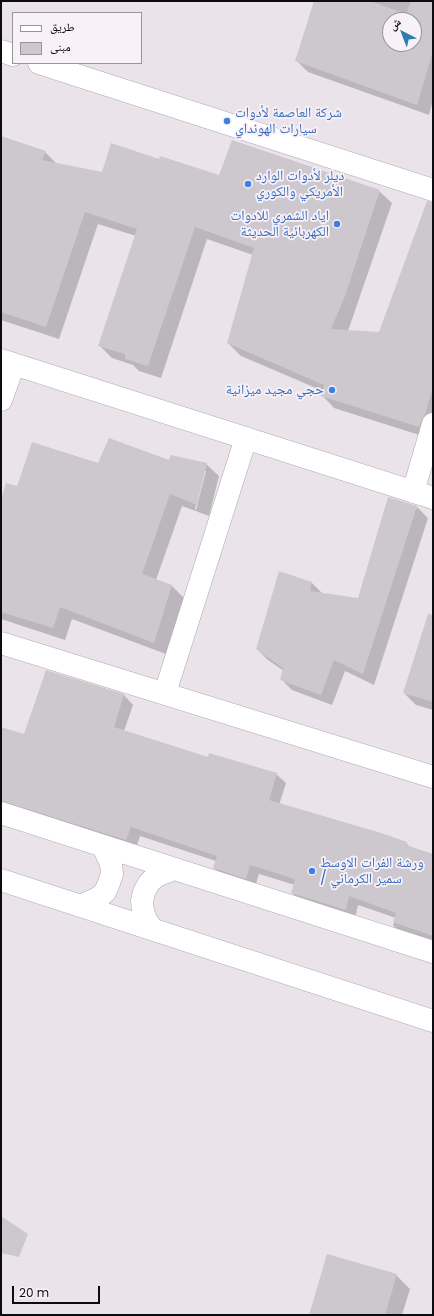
<!DOCTYPE html>
<meta charset="utf-8">
<style>
body{margin:0}
#map{position:relative;width:434px;height:1316px;overflow:hidden;background:#eae4ea;font-family:Poppins,"Noto Naskh Arabic",sans-serif}
canvas{display:block}
.frame{position:absolute;inset:0;border:2px solid #0c0b0d;pointer-events:none}
.legend{position:absolute;left:12px;top:12px;width:130px;height:52px;box-sizing:border-box;background:#f8f1f8;border:1px solid #9a959a;margin:0;padding:5px 7px;list-style:none;font-size:12px;color:#0c0b0d}
.legend li{display:flex;align-items:center;gap:8px;height:20px}
.legend b{width:20px;border:1px solid #9a959a}
.north{position:absolute;left:382px;top:12px;width:40px;height:40px;box-sizing:border-box;background:#f8f1f8;border:1px solid #9a959a;border-radius:50%;rotate:318deg;font-size:11px;font-weight:700;line-height:16px;text-align:center;color:#0c0b0d}
.north::after{content:'';display:block;margin:auto;width:14px;height:18px;background:#2a7dad;clip-path:polygon(50% 0,100% 100%,50% 72%,0 100%)}
.scale{position:absolute;left:12px;top:1286px;width:88px;height:18px;box-sizing:border-box;border:2px solid #0c0b0d;border-top:0;padding-left:5px;font-size:12px;line-height:14px;white-space:nowrap;color:#0c0b0d;-webkit-text-stroke:3px #f8f1f8;paint-order:stroke}
</style>
<div id="map">
<canvas width="434" height="1316"></canvas>
<div class="frame"></div>
<ul class="legend">
<li><b style="height:5px;background:#fff"></b>طريق</li>
<li><b style="height:11px;background:#cdc7ce"></b>مبنى</li>
</ul>
<div class="north">ش</div>
<div class="scale">20 m</div>
</div>
<script>
const ctx = document.querySelector('canvas').getContext('2d');
ctx.lineJoin = 'round';
function paint(path, color) { ctx.fillStyle = color; ctx.fill(path, 'evenodd'); }
const shape = rows => new Path2D(rows.map(r => 'M' + r).join(''));
function strokePath(path, color, width, dash) { ctx.strokeStyle = color; ctx.lineWidth = width; ctx.lineCap = dash ? 'butt' : 'round'; ctx.setLineDash(dash || []); ctx.stroke(path); }
function label(font, color, halo, rows, align = 'center') {
  ctx.font = font + ' Poppins,"Noto Naskh Arabic",sans-serif'; ctx.lineWidth = 3.5; ctx.setLineDash([]); ctx.textBaseline = 'middle'; ctx.strokeStyle = halo; ctx.fillStyle = color; for (const [text, x, y, turn = 0] of rows) {
    ctx.save(); ctx.translate(x, y); ctx.rotate((+turn || 0) * Math.PI / 180); ctx.textAlign = isNaN(turn) ? turn : align; if (halo) ctx.strokeText(text, 0, 0); ctx.fillText(text, 0, 0); ctx.restore();
  }
}
const shadow = shape([
 [315,1,433,1,433,100,429,115,308,72,297,61],
 [390,20,414,20,414,44,390,44],
 [1,148,45,152,57,164,103,173,160,160,220,176,379,191,392,203,348,331,380,333,433,221,432,439,334,408,322,395,323,391,241,356,228,343,253,255,207,239,161,378,139,371,133,365,112,358,100,346,136,236,98,224,59,339,1,320],
 [170,461,206,464,219,476,209,516,182,506,156,580,172,586,184,598,166,654,72,619,65,640,1,619,1,503,18,488,98,464],
 [204,471,206,471,196,510,195,509],
 [417,507,428,518,374,685,345,671,332,705,292,690,281,679,284,671,268,660,257,649,280,572,312,583,323,594,358,599],
 [433,622,433,710,416,705,404,693],
 [46,671,124,695,133,705,124,731,208,759,276,774,286,783,279,805,406,843,411,848,433,855,433,945,402,935,393,925,396,918,358,905,355,919,302,902,292,893,295,885,259,874,255,887,224,877,214,868,216,861,140,836,136,849,1,815,1,728,25,736],
 [396,1275,410,1289,402,1315,310,1315]
]);
const building = shape([
 [314,1,370,1,406,14,411,1,433,1,433,51,417,105,295,61],
 [390,20,414,20,414,44,390,44],
 [1,136,46,151,42,160,102,172,111,143,159,159,160,156,219,175,232,140,380,190,345,296,331,329,379,332,427,201,433,202,433,388,425,414,419,427,321,396,324,385,227,343,254,248,195,227,148,366,125,359,125,354,98,346,137,229,85,212,46,327,1,312],
 [109,438,169,460,171,455,207,463,197,505,170,494,142,574,172,585,154,643,60,607,53,628,1,612,1,500,6,483,17,486,32,442,98,463],
 [388,497,417,506,363,674,334,660,321,695,280,680,283,668,256,649,279,571,312,582,310,591,358,598],
 [428,614,433,615,433,702,403,693],
 [46,670,124,694,114,727,208,757,209,753,277,773,269,800,381,833,407,842,406,845,433,854,433,936,393,922,396,913,349,896,346,910,291,893,295,879,250,865,246,879,213,868,217,856,131,827,126,840,1,801,1,727,24,734],
 [1,1216,28,1234,19,1257,1,1253],
 [327,1254,397,1274,385,1315,309,1315]
]);
const minor = shape([
 [1,51,13,55],
 [39,63,433,190],
 [1,360,433,498],
 [1,400,14,364],
 [413,492,433,424],
 [1,643,433,777],
 [165,693,246,438],
 [1,813,433,952],
 [1,880,433,1021],
 [80,906,98,898,105,892,109,883,112,874,111,864,103,846],
 [152,928,146,920,143,911,142,901,144,892,149,883,156,876,174,869]
]);
const markers = [
 [227,121,4,"#3f7fe0"],
 [248,184,4,"#3f7fe0"],
 [337,224,4,"#3f7fe0"],
 [332,390,4,"#3f7fe0"],
 [312,871,4,"#3f7fe0"]
];
const shopNames = [
 ["شركة العاصمة لأدوات",235,113],
 ["سيارات الهونداي",235,129],
 ["ديلر لأدوات الوارد",256,176],
 ["الأمريكي والكوري",256,192],
 ["اياد الشمري للادوات",329,216,"right"],
 ["الكهربائية الحديثة",329,232,"right"],
 ["حجي مجيد ميزانية",324,390,"right"],
 ["ورشة الفرات الاوسط",320,863],
 ["/ سمير الكرماني",320,879]
];
paint(shadow, '#0003');
paint(building, '#cdc7ce');
strokePath(minor, '#aea8ae', 23);
strokePath(minor, '#fff', 22);
for (const [x, y, r, color] of markers) { const dot = new Path2D(); dot.arc(x, y, r, 0, 2 * Math.PI); ctx.fillStyle = color; ctx.fill(dot); strokePath(dot, '#f8f1f8', 1.5); }
label('14px', '#366cbe', '#f8f1f8', shopNames, 'left');
</script>
